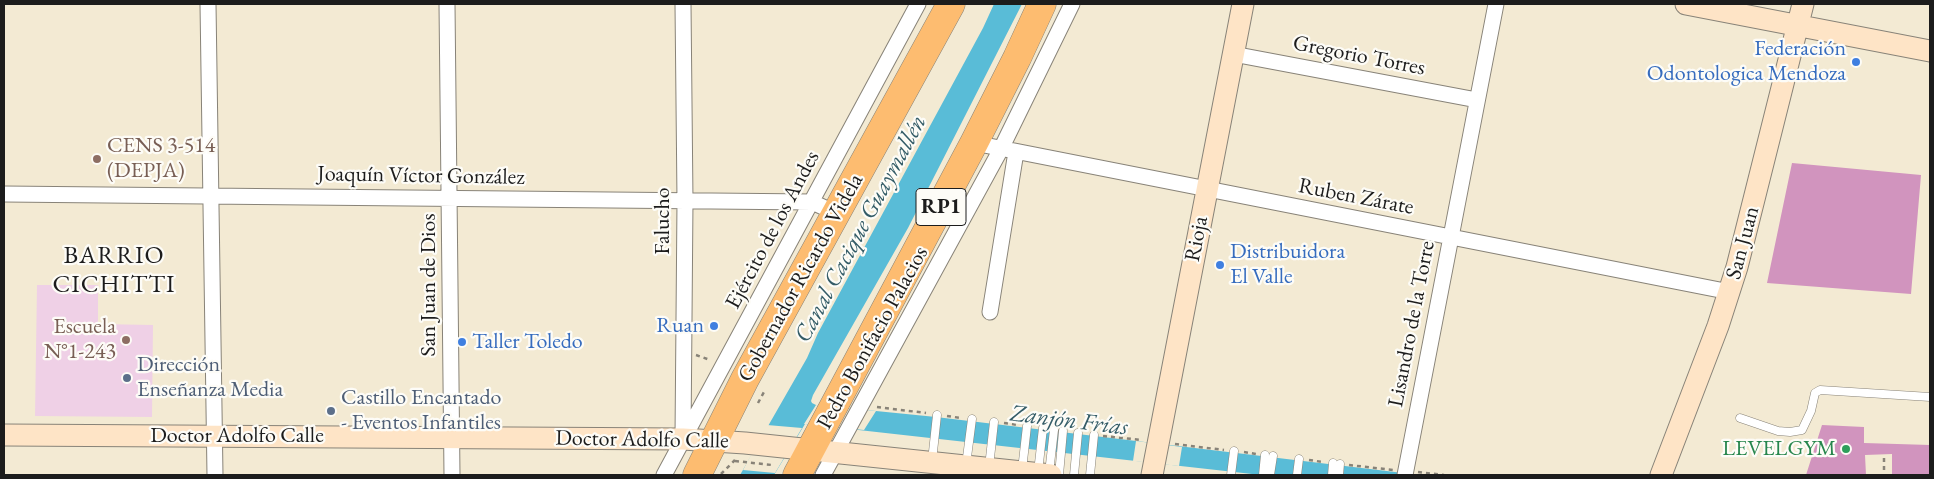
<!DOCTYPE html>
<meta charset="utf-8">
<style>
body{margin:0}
#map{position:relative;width:1934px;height:479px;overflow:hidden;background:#f3ead3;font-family:"EB Garamond",serif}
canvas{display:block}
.frame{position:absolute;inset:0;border:5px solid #1c1c1c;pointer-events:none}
</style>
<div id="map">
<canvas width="1934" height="479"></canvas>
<div class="frame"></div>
</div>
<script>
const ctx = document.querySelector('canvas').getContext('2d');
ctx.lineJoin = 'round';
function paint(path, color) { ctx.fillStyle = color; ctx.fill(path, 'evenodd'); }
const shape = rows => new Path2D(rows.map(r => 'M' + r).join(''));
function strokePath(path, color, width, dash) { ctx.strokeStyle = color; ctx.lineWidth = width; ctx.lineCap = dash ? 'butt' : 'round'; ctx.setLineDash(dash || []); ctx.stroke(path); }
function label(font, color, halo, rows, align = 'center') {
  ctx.font = font + ' "EB Garamond",serif'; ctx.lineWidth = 4.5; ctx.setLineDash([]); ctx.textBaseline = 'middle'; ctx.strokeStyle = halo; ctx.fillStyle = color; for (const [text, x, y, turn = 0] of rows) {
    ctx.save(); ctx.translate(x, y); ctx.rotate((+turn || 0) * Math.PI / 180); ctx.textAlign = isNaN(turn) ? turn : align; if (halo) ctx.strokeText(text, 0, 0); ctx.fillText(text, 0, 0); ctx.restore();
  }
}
const built = shape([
 [37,285,98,285,98,324,153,325,152,417,35,416]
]);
const water = shape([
 [994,4,1022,4,908,228,813,395,811,401,812,403,816,405,936,417,1420,475,1261,475,805,424,774,475,740,475,807,358,818,333,983,28]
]);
const pier = shape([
 [816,405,876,411,864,430,804,424],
 [767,425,802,428,775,473,743,470],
 [1136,441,1182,447,1179,466,1133,461]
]);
const building = shape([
 [1792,163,1921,175,1911,294,1767,283],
 [1822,425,1864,427,1864,443,1930,445,1930,475,1892,475,1892,454,1865,455,1866,475,1806,475]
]);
const path = shape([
 [696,355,710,360],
 [758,403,764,392,762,391],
 [877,407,926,413],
 [947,416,961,418],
 [1004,423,1018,425],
 [1103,436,1142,440],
 [1175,444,1224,450],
 [1244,452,1256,454],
 [1884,458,1884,475],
 [1309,460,1323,462],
 [735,461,772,465],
 [1349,465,1393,470],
 [1418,472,1444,475],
 [721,474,735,460]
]);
const lane = shape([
 [1740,418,1778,431,1790,432,1802,430,1811,411,1815,393,1820,390,1930,397],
 [932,461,937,415],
 [966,465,972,419],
 [989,467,994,422],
 [1022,470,1027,426],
 [1038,472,1043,428],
 [1049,473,1054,430],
 [1059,475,1063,431],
 [1074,475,1078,433],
 [1090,475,1094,435],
 [1231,475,1234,451],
 [1263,475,1265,455],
 [1270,475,1273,456],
 [1297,475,1299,459],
 [1332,475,1333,463],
 [1339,475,1340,464]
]);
const street = shape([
 [208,4,215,475],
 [447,4,452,475],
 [683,4,685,201,683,437],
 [1233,54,1477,100],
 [974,143,1730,292],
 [4,194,812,202,836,213],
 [990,312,1016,152],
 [664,475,918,4],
 [823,475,1001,149,1072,4],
 [1405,475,1496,4]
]);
const secondary = shape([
 [1686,4,1930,51],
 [4,435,683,439,745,443,1051,475],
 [1152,475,1243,4],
 [1661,475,1718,326,1737,267,1803,4]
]);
const highway = shape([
 [697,475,745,379,951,4],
 [797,475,974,143,1017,58,1042,4]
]);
const markers = [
 [1856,62,5,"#3f7fe0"],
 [97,159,5,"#8d6e63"],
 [1220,265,5,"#3f7fe0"],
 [714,326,5,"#3f7fe0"],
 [126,340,5,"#8d6e63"],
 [462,342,5,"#3f7fe0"],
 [127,378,5,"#5c6f8a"],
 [331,411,5,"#5c6f8a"],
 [1846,449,5,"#2e9e5b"]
];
const shields = [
 [941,207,50]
];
const shieldNames = [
 ["RP1",941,207]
];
const shopNames = [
 ["Federación",1846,49],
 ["Odontologica Mendoza",1846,74],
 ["Distribuidora",1230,252,"left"],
 ["El Valle",1230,277,"left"],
 ["Ruan",704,326],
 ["Taller Toledo",472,342,"left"]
];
const streetNames = [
 ["Gregorio Torres",1359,56,11],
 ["Joaquín Víctor González",421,176,1],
 ["Ruben Zárate",1356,197,11],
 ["Falucho",663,221,-90],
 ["Ejército de los Andes",773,230,-62],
 ["Rioja",1197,239,-79],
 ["San Juan",1743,243,-75],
 ["Gobernador Ricardo Videla",801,278,-61],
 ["San Juan de Dios",429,285,-90],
 ["Lisandro de la Torre",1412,324,-79],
 ["Pedro Bonifacio Palacios",873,338,-61],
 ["Doctor Adolfo Calle",237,436],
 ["Doctor Adolfo Calle",642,440,1]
];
const educationNames = [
 ["CENS 3-514",107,146],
 ["(DEPJA)",107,171],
 ["Escuela",116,327,"right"],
 ["N°1-243",116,352,"right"]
];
const serviceNames = [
 ["Dirección",137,365],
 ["Enseñanza Media",137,390],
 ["Castillo Encantado",341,398],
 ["- Eventos Infantiles",341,423]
];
const leisureNames = [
 ["LEVELGYM",1836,449]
];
const waterNames = [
 ["Canal Cacique Guaymallén",861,229,-62],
 ["Zanjón Frías",1069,421,7]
];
const quarterNames = [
 ["BARRIO",114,256],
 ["CICHITTI",114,285]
];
paint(built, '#efd0e6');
paint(water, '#59bcd7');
paint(pier, '#f3ead3');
paint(building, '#d194be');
strokePath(lane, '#888378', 9);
strokePath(street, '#888378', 17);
strokePath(secondary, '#888378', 23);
strokePath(highway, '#888378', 29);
strokePath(path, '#888378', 2.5, [4, 4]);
strokePath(lane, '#fff', 8);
strokePath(street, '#fff', 15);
strokePath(secondary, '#fee4c6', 21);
strokePath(highway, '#fdbc70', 28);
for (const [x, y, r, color] of markers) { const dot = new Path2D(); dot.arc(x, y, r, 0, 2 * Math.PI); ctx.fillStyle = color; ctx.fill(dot); strokePath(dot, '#fdfcf7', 2); }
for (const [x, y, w] of shields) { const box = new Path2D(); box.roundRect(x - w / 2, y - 18.5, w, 37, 4); ctx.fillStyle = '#fdfcf7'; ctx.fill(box); strokePath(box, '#1c1c1c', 1); }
label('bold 21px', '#1c1c1c', null, shieldNames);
label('22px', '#366cbe', '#fdfcf7', shopNames, 'right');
label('22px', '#1c1c1c', '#fdfcf7', streetNames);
label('22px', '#785e54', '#fdfcf7', educationNames, 'left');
label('22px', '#4e5e75', '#fdfcf7', serviceNames, 'left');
label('22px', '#27864d', '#fdfcf7', leisureNames, 'right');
label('italic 24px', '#345c67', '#fdfcf7', waterNames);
ctx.letterSpacing = '1px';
label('25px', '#1c1c1c', '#fdfcf7', quarterNames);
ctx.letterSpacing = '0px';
</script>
